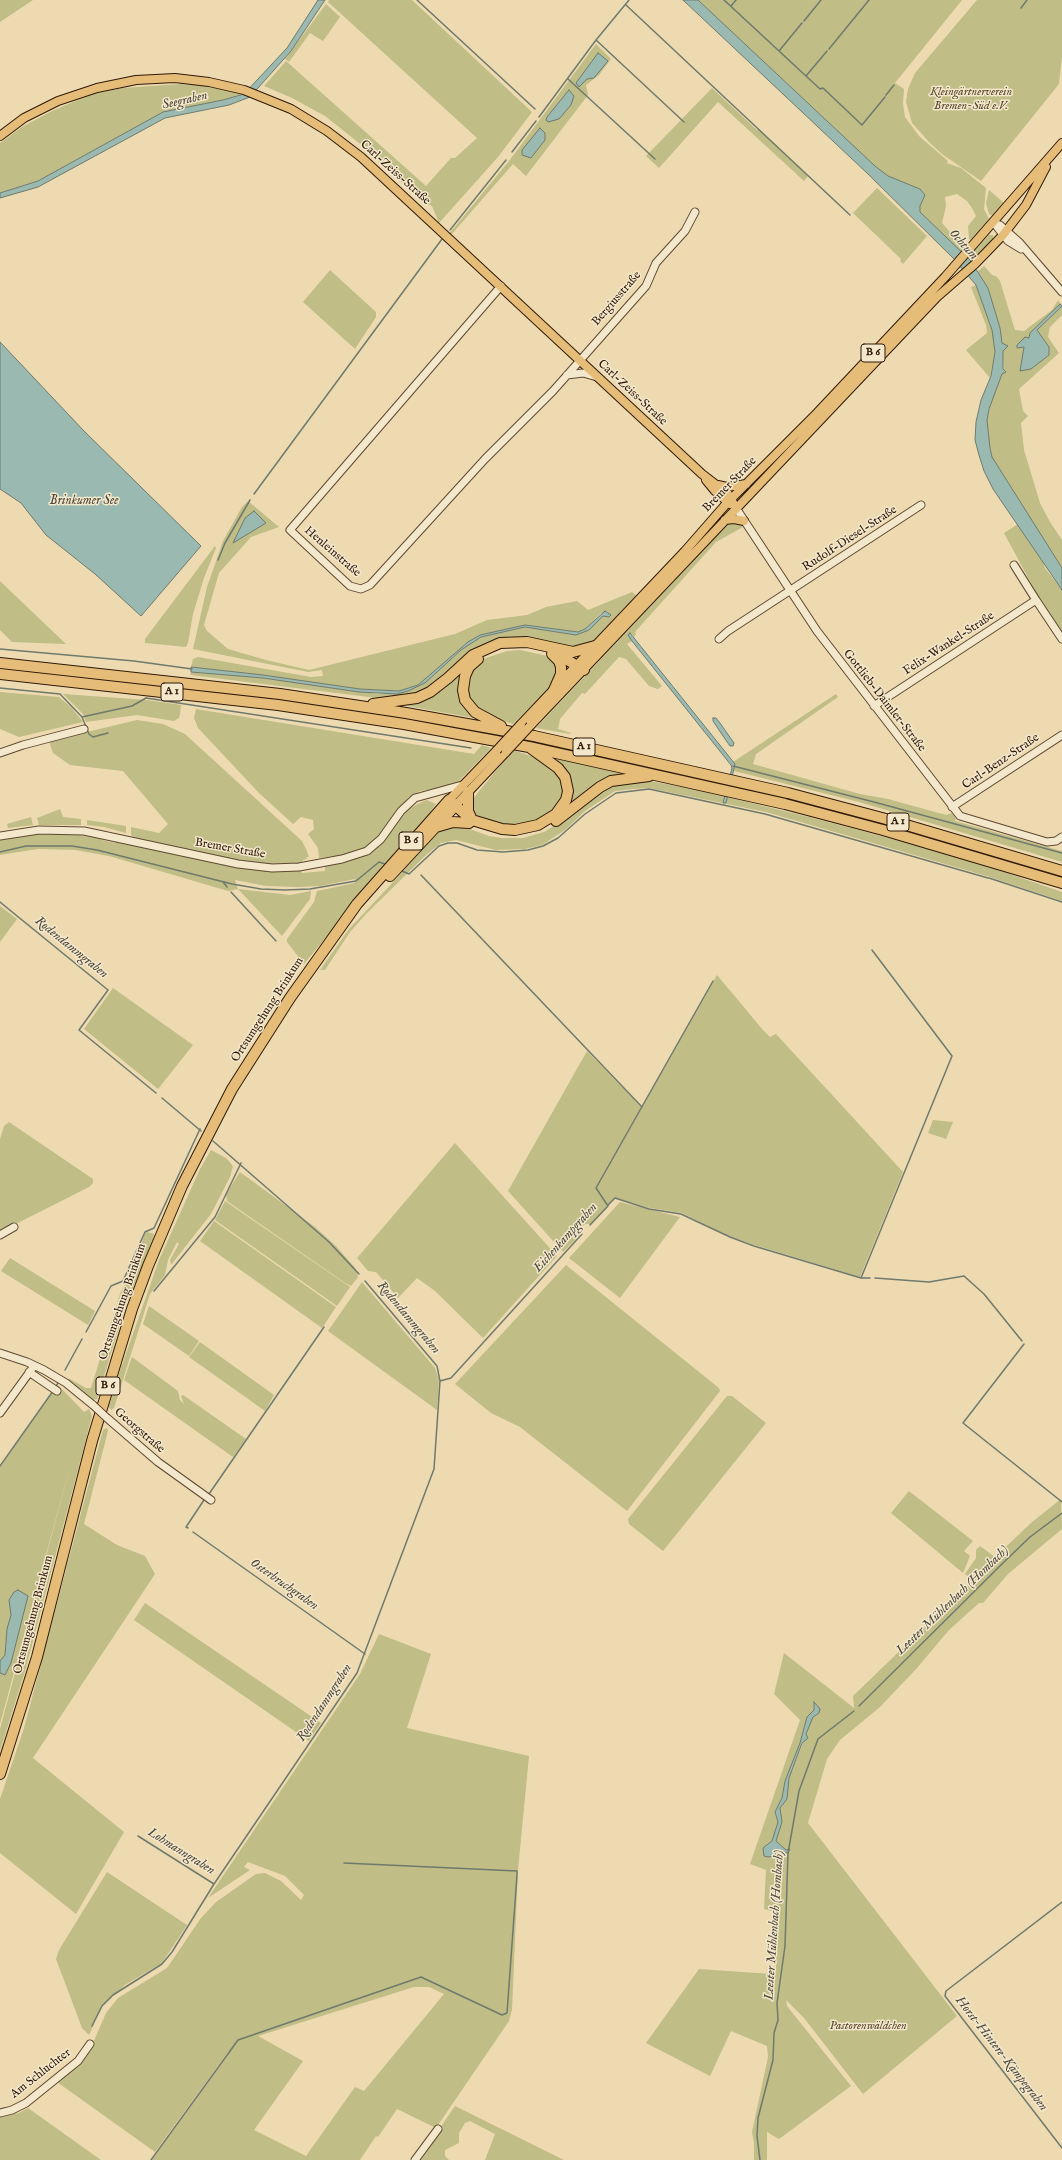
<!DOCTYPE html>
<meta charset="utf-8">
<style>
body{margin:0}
canvas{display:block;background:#eddab0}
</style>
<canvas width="1062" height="2160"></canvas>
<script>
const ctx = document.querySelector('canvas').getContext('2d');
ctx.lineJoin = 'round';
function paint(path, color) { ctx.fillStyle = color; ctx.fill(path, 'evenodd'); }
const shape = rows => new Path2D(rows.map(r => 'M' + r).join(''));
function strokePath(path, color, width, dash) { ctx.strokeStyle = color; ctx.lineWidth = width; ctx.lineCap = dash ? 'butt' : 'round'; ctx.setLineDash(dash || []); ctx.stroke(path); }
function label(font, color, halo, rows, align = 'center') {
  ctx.font = font + ' "IM FELL English",serif'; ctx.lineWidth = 3; ctx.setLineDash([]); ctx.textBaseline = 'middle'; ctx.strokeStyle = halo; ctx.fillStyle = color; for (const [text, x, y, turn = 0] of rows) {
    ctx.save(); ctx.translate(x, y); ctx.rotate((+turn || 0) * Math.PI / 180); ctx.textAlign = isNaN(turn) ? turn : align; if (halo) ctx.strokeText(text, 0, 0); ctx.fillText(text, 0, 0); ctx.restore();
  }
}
const green = shape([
 [0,0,33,0,0,22],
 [329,0,412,0,532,112,498,157,439,223,432,206,423,202,359,143,325,116,292,98,264,86,286,61,426,186,451,158,455,158,477,138,328,2],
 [698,0,962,0,895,83,904,89,903,103,905,117,919,136,948,161,947,163,961,168,986,188,984,209,989,219,971,240,969,239,968,226,976,216,972,208,967,201,957,194,945,197,946,206,942,223,956,239,965,247,960,251,920,212,920,206,925,195,920,189,888,176,875,166],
 [977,0,1062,0,1062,56,1059,84,981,181,942,154,930,143,912,123,906,102,908,89,915,73],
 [326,4,340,17,323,41,310,33,289,62,285,59],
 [596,44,611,59,599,75,586,85,588,95,526,176,513,164,451,235,449,234,509,161],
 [180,84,217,87,244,94,223,100,163,112,38,181,0,193,0,143,22,127,52,111,92,94,123,88],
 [712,88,757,130,759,129,808,176,804,181,718,102,659,168,646,156],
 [877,188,927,236,903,264,900,261,901,259,853,213],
 [989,190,1004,203,993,216,989,214,986,203],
 [989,235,993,235,993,240,973,261,969,256],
 [984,266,992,275,996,276,1000,281,1015,330,1024,331,1052,310,1058,300,1060,304,1030,333,1029,338,1024,338,1018,344,1018,348,1024,347,1020,370,1031,369,1049,355,1049,347,1037,330,1062,306,1062,315,1050,327,1048,337,1059,353,1019,389,1023,411,1028,416,1021,423,1024,450,1040,503,1050,522,1062,540,1062,568,992,457,990,448,987,420,992,398,1004,370,1003,351,1006,346,1002,343,1000,328,988,288,977,272],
 [330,270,376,312,376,317,355,349,303,302],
 [976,285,992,330,995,352,990,378,966,350,987,333,986,325,971,287],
 [248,501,279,527,251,537,219,573,204,625,207,631,228,649,266,660,309,670,455,634,487,620,527,615,546,607,577,601,588,610,632,592,636,595,591,643,578,649,498,641,431,687,413,695,377,698,190,675,191,672,263,678,377,694,397,694,408,691,425,683,461,650,481,637,525,627,576,635,589,630,603,616,610,616,601,613,585,629,578,632,525,625,480,635,468,642,418,685,399,691,360,689,263,675,191,667,193,659,198,657,311,677,323,676,322,670,308,672,193,649,207,587,223,541,242,507],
 [730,522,740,523,743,527,716,542,635,632,636,634,634,637,632,634,629,635,632,641,627,644,662,686,658,689,649,686,626,659,619,657,585,694,582,693,560,719,558,729,571,733,570,734,536,728],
 [1018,524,1043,562,1045,568,1062,590,1062,633,1039,598,1004,533],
 [215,546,216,548,204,578,193,614,188,643,186,647,145,643,145,639],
 [0,581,66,644,12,642,0,630],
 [520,650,548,656,557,665,558,674,550,687,513,724,486,716,474,708,466,693,468,674,483,659,507,651],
 [466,665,459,686,479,719,402,705,430,695],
 [0,692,59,697,71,707,83,722,19,737,0,729],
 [63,694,147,700,181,705,180,714,179,718,174,721,137,715,86,722,83,714],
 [836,694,838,697,756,754,753,764,860,794,888,799,946,815,952,813,956,818,955,821,1062,851,1062,862,859,802,734,771,733,762],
 [196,709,474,754,482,745,491,748,458,782,450,787,420,791,409,797,384,830,366,847,345,855,319,858,318,848,308,834,314,829,313,820,301,817,293,824,259,793,198,728,194,718],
 [137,720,163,724,185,734,302,841,307,851,309,857,306,857,307,859,303,860,301,864,282,866,263,865,200,854,133,837,131,835,131,827,159,833,168,824,123,771,70,765,53,753,49,741],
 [513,750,537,758,561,776,564,790,558,807,545,818,526,824,503,826,477,817,472,811,471,801],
 [551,758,628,774,562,813,570,799],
 [645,780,698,790,813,818,915,845,1001,871,1062,892,1062,901,990,877,766,812,649,788,633,789,615,791,585,811,565,830,542,845,525,849,496,850,456,840,441,843,426,855,366,914,350,932,325,970,320,970,349,929,398,877,418,853,441,829,462,826,489,836,502,838,523,838,544,832,560,822,612,785],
 [426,800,436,804,431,811,431,816,358,898,304,964,287,942,287,939,314,902,317,891,355,883,355,879,320,886,298,887,266,886,235,880,238,889,290,895,311,891,310,899,282,936,238,889,228,891,109,856,75,850,38,849,0,855,0,840,41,833,72,834,102,838,102,840,115,843,116,840,235,867,263,871,301,870,302,873,325,871,325,866,348,861,367,855,379,846,408,809],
 [60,809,63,817,81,819,81,825,39,825,37,818],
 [31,817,33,825,8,828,7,824],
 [87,820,126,826,126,833,104,827,87,825],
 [0,906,17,919,0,942],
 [717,975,763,1030,770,1037,776,1034,903,1172,860,1277,755,1245,729,1236,682,1213,650,1208,615,1198,591,1224,585,1224,582,1227,581,1234,563,1252,508,1191,587,1051,641,1107,610,1164],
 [113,988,193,1045,158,1089,84,1029],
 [933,1120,953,1122,946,1139,928,1133],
 [9,1122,93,1179,93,1183,89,1187,0,1232,0,1139,4,1126],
 [455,1143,557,1256,483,1338,435,1291,417,1278,398,1298,376,1272,368,1271,357,1258],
 [211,1150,226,1158,233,1166,230,1177,211,1214,171,1265,170,1260,179,1244,177,1242,168,1260,165,1275,150,1294,114,1408,111,1410,109,1407,117,1379,159,1260,200,1169],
 [240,1172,315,1227,336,1246,356,1269,358,1277,351,1286,345,1283,227,1201,226,1194],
 [225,1201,350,1287,337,1306,215,1220],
 [620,1202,680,1217,620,1298,569,1258],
 [214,1221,336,1307,322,1328,200,1241],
 [147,1232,154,1234,153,1240,126,1305,97,1399,93,1400,64,1379,70,1379,86,1388,91,1388,120,1294,140,1250,144,1235],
 [10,1258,95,1311,88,1325,1,1271],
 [566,1265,719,1388,720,1391,627,1511,520,1427,491,1413,455,1384],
 [362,1282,435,1368,439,1380,437,1410,328,1331],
 [149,1306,199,1341,189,1356,143,1324],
 [200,1342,274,1395,265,1411,189,1357],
 [132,1357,178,1391,180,1400,184,1404,181,1396,183,1395,246,1439,233,1457,124,1380],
 [58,1385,84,1412,89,1409,92,1416,26,1668,0,1751,0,1729,76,1444,0,1724,0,1467],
 [727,1396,732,1396,766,1423,663,1551,629,1524,628,1519],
 [107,1428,108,1431,84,1524,117,1545,145,1556,155,1574,33,1758,124,1832,76,1914,0,1853,0,1799,24,1728,103,1430],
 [909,1491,973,1541,964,1551,970,1556,963,1573,891,1513],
 [1061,1499,1062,1529,1008,1574,983,1603,979,1603,949,1630,917,1668,880,1707,840,1740,827,1759,808,1823,957,2016,863,2094,804,2018,786,2000,787,2006,851,2086,779,2139,767,2132,767,2160,754,2160,754,2143,752,2132,768,2057,767,2046,731,2031,710,2076,646,2043,699,1969,772,1974,776,1971,776,1912,764,1909,766,1870,750,1864,800,1720,774,1694,784,1653,854,1708,853,1696,973,1580,965,1574,976,1558,976,1550,980,1546,995,1557,1032,1522],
 [814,1706,819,1713,813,1717,789,1778,787,1799,780,1808,782,1822,776,1841,786,1850,789,1849,775,1853,763,1848,772,1841,778,1822,775,1812,782,1798,785,1781,800,1743,807,1717,814,1710],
 [145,1603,321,1723,309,1741,134,1620],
 [379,1634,431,1654,407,1728,529,1756,518,1870,512,2010,509,2021,436,2128,397,2109,378,2137,376,2136,360,2160,152,2160,229,2053,228,2052,155,2152,57,2082,93,2043,106,2013,118,1998,167,1968,201,1918,216,1902,256,1874,265,1873,281,1881,301,1900,304,1895,285,1876,248,1862,244,1867,250,1870,208,1898,360,1674],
 [414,1987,429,1987,444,1994,364,2091,355,2087,306,2156,254,2130,303,2061,258,2036],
 [107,1872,187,1925,162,1963,125,1985,102,2006,89,2035,82,2028,56,1959,59,1950],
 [455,2106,564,2160,485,2160,495,2134,470,2121,465,2123,459,2133,459,2143,445,2150,445,2156,449,2160,418,2160],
 [28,2108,101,2160,0,2160,0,2117,19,2113]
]);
const water = shape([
 [318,0,325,0,291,51,250,97,229,105,165,118,38,187,0,198,0,193,38,181,163,112,223,100,244,94,287,48,318,0],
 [683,0,698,0,875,166,888,176,920,189,925,195,920,206,920,212,970,260,988,288,1000,328,1002,343,1008,346,1003,351,1003,369,1006,372,1002,374,989,409,987,420,990,448,992,457,1062,568,1062,590,993,489,984,471,979,455,975,440,976,422,981,400,991,376,995,352,992,330,976,285,954,259,868,174,683,0],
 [598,53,608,61,594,78,587,79,579,87,576,83,598,53],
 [569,90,574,96,571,105,559,119,548,122,546,120,547,117,569,90],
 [540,128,545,133,545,140,531,158,522,155,522,150,540,128],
 [1060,304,1062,306,1037,330,1049,347,1049,355,1031,369,1020,371,1024,347,1017,348,1017,345,1025,337,1029,338,1030,333,1060,304],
 [0,342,84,431,201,546,141,616,95,574,46,535,21,503,0,489,0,342],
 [254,511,266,523,233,543,245,518,254,511],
 [605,611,611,615,609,617,603,616,589,630,576,635,525,627,481,637,461,650,425,683,408,691,397,694,359,692,263,678,191,672,191,667,263,675,360,689,399,691,418,685,468,642,480,635,525,625,578,632,585,629,605,611],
 [630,633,735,764,726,803,723,803,732,768,731,765,632,641,628,635,630,633],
 [713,718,716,718,720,723,734,743,733,746,730,746,723,736,713,721,713,718],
 [18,1590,28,1596,11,1663,5,1675,0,1673,0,1661,5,1655,7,1629,11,1615,9,1600,14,1592,18,1590],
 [814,1702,820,1709,819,1713,813,1717,806,1734,808,1738,802,1743,789,1778,787,1799,780,1808,782,1822,776,1841,786,1850,790,1849,788,1853,777,1851,774,1856,768,1857,764,1856,763,1848,772,1841,778,1822,775,1812,782,1798,785,1781,800,1743,807,1717,814,1710,814,1702]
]);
const stream = shape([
 [417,0,535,109],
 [724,0,820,89,823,88,862,125,885,97],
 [626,5,850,215],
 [731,6,736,0],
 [1021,8,1027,0],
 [804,21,821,0],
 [596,40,684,122],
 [829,49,869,0],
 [779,51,802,23],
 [806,76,827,51],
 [568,79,655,159],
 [886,95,894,85],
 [539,117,596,40,629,0],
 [512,152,536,121],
 [450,230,506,160],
 [254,494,442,239],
 [218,560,225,543,250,500],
 [0,649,134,661,192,669],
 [0,688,60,694,82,717,89,734,93,737,108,733],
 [82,717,132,706,146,698,471,748],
 [733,766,874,802,1062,853],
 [0,852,26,846,72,846,97,850,232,884,261,889,285,890,310,889,356,881,379,862,385,864],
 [402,871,409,874,439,846,448,843,457,843,477,850,503,852,528,850,543,846,558,838,585,814,616,793,649,789,765,814,988,878],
 [421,875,642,1107],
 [989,878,1062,902],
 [223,882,227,887],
 [231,892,276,941],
 [0,902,108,990,79,1030,156,1093],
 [162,1098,201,1131],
 [213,1141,329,1242,359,1274],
 [608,1205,615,1198,649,1209,681,1214,730,1237,754,1246,861,1278,870,1278],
 [590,1225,608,1206,596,1188,713,981],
 [861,1278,952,1056,872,950],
 [875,1278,929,1282,964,1276,984,1294,1022,1341],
 [154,1291,215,1217,241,1163],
 [86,1332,111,1286,123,1281,145,1232,154,1228,200,1129],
 [1024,1344,963,1423,1062,1502],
 [65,1370,82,1339],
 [440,1381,451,1378,582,1234],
 [56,1386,58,1383],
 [0,1466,53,1391],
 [209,1494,324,1327],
 [188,1528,186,1527,204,1500],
 [193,1532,365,1654],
 [859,1706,1004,1562,1030,1537,1062,1513],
 [138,1836,214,1884],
 [344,1863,517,1871,517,1874],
 [1062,1902,946,1991,945,1996,1062,2148],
 [92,2026,102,2006,113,1995,162,1964,172,1952,214,1884,357,1673,434,1469,440,1381,437,1366,365,1281],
 [151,2160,238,2040,421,1977,502,2015,507,2013,517,1875],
 [760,2160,757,2136,758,2118,773,2060,774,2033,778,2020,777,2003,785,1946,788,1853,799,1791,818,1739,854,1711]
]);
const minor = shape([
 [994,223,1000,225,1019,242,1062,292],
 [994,223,1008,241,1021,249],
 [501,286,290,530,350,586,361,589,370,585,485,459,553,391,646,286,656,263,685,231,695,212],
 [567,375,583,373,597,377],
 [736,508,817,631,960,816,1047,842,1056,841,1062,837],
 [1036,600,1062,639],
 [719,639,728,631,921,505],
 [874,706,1036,600,1014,565],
 [0,753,23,745,84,729],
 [952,807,1062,735],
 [0,836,39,830,84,831,238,864,272,868,299,867,342,859,367,851,381,839,401,811,415,798,462,785],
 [0,1235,14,1227],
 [0,1353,27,1362,44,1370,66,1383,93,1405],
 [29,1372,57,1391],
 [0,1413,34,1366],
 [107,1418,158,1462,211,1500],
 [0,2113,12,2110,26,2103,78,2061,90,2044],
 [415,2160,438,2129]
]);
const major = shape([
 [0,136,24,118,58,101,97,88,136,80,175,78,209,82,244,90,291,109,327,131,361,157,702,474,728,494,736,508],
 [706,480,715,491,730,504],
 [718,485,727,487,746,484],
 [725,520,734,519,744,521],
 [521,724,685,551,727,503,817,413,945,277,1062,143],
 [530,726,937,297,975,264,1003,235,1026,205,1046,167],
 [449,800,497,750],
 [455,806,506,752]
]);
const highway = shape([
 [554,652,584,670],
 [552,654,559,661,561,667,561,674,554,690],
 [478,659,469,667,465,676,463,690,465,700,475,712,501,726],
 [0,663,280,694,406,713,534,736,788,793,886,819,1062,871],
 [0,674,278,705,404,724,529,747,785,804,883,830,1062,883],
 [373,704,417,698,430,692,448,678,473,655,500,643,527,642,573,652,595,646],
 [468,792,468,811,472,820],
 [556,821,600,787,611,781,649,776],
 [436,827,453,822,469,823],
 [390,876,455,806],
 [0,1774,37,1657,92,1441,132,1309,148,1266,182,1186,232,1089,290,998,357,904,449,800,472,820,502,829,515,830,538,825,556,814,566,800,568,791,565,777,558,768,529,747]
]);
const minorBridge = shape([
 [93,1405,107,1418]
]);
const majorBridge = shape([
 [497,750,521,724],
 [506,752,530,726]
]);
const shields = [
 [873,353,24],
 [172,692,22],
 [584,747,22],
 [898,822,22],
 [411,841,24],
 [108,1386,24]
];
const shieldNames = [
 ["B 6",873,353],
 ["A 1",172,692],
 ["A 1",584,747],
 ["A 1",898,822],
 ["B 6",411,841],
 ["B 6",108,1386]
];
const parkNames = [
 ["Kleingärtnerverein",971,93],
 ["Bremen-Süd e.V.",971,107],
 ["Pastorenwäldchen",868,2027]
];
const streetNames = [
 ["Carl-Zeiss-Straße",395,173,42],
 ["Bergiusstraße",617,299,-49],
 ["Carl-Zeiss-Straße",632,393,43],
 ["Bremer Straße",730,485,-46],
 ["Rudolf-Diesel-Straße",850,539,-33],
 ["Henleinstraße",332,552,41],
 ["Felix-Wankel-Straße",949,644,-33],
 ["Gottlieb-Daimler-Straße",884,701,52],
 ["Carl-Benz-Straße",1001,762,-34],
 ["Bremer Straße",230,849,10],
 ["Ortsumgehung Brinkum",268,1010,-57],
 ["Ortsumgehung Brinkum",123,1302,-71],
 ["Georgstraße",139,1431,41],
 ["Ortsumgehung Brinkum",34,1615,-75],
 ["Am Schluchter",41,2074,-38]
];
const waterNames = [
 ["Seegraben",185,101,-13],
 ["Ochtum",963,245,48],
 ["Brinkumer See",84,501],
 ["Rodendammgraben",71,948,39],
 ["Eichenkampgraben",566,1238,-48],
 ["Rodendammgraben",408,1318,50],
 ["Osterbruchgraben",284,1585,35],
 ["Leester Mühlenbach (Hombach)",953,1601,-44],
 ["Rodendammgraben",325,1703,-57],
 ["Lohmanngraben",181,1852,32],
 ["Leester Mühlenbach (Hombach)",775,1925,-86],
 ["Horst-Hintere-Kämpegraben",1001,2054,52]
];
paint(green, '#c0bd86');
paint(water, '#9abab1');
strokePath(water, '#6f7a6d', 1);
strokePath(stream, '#6f7a6d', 1.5);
strokePath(minor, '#5e4932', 9);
strokePath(major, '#2f1908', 10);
strokePath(highway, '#2f1908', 12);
strokePath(minor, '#f3e7cc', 7);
strokePath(major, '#e6bd78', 8);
strokePath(highway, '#e6bd78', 10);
strokePath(minorBridge, '#5e4932', 9, []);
strokePath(majorBridge, '#2f1908', 10, []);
strokePath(minorBridge, '#f3e7cc', 7);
strokePath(majorBridge, '#e6bd78', 8);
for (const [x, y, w] of shields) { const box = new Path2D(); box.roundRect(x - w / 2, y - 9, w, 18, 3); ctx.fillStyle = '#f3e7cc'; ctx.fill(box); strokePath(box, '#2f1908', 1); }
label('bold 11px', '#2f1908', null, shieldNames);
label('italic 12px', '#5a4a2e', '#f3e7cc', parkNames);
label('12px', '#2f1908', '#f3e7cc', streetNames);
label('italic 13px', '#4f493b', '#f3e7cc', waterNames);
</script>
